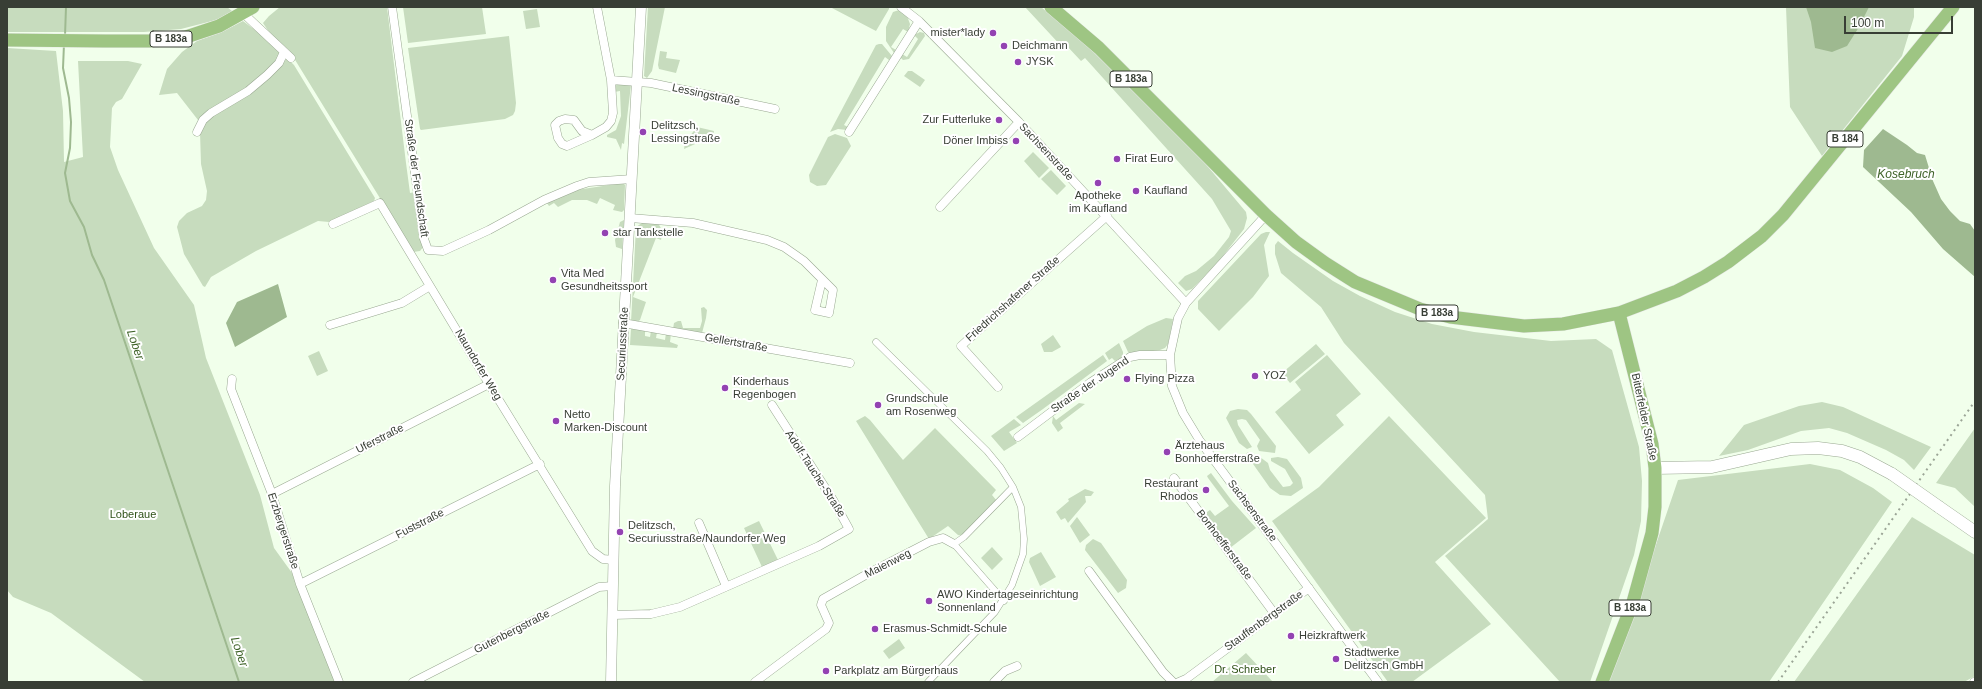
<!DOCTYPE html>
<meta charset="utf-8">
<style>
body{margin:0}
#map{position:relative;width:1982px;height:689px;overflow:hidden;background:#f1ffeb;font-family:Arial,sans-serif}
canvas{display:block}
.frame{position:absolute;inset:0;border:8px solid #383e35;pointer-events:none}
.scale{position:absolute;left:1844px;top:16px;width:109px;height:18px;box-sizing:border-box;border:2px solid #383e35;border-top:0;padding-left:5px;font-size:12px;line-height:14px;white-space:nowrap;color:#383e35;-webkit-text-stroke:3px #fff;paint-order:stroke}
</style>
<div id="map">
<canvas width="1982" height="689"></canvas>
<div class="frame"></div>
<div class="scale">100 m</div>
</div>
<script>
const ctx = document.querySelector('canvas').getContext('2d');
ctx.lineJoin = 'round';
function paint(path, color) { ctx.fillStyle = color; ctx.fill(path, 'evenodd'); }
const shape = rows => new Path2D(rows.map(r => 'M' + r).join(''));
function strokePath(path, color, width, dash) { ctx.strokeStyle = color; ctx.lineWidth = width; ctx.lineCap = dash ? 'butt' : 'round'; ctx.setLineDash(dash || []); ctx.stroke(path); }
function label(font, color, halo, rows, align = 'center') {
  ctx.font = font + ' Arial,sans-serif'; ctx.lineWidth = 4; ctx.setLineDash([]); ctx.textBaseline = 'middle'; ctx.strokeStyle = halo; ctx.fillStyle = color; for (const [text, x, y, turn = 0] of rows) {
    ctx.save(); ctx.translate(x, y); ctx.rotate((+turn || 0) * Math.PI / 180); ctx.textAlign = isNaN(turn) ? turn : align; if (halo) ctx.strokeText(text, 0, 0); ctx.fillText(text, 0, 0); ctx.restore();
  }
}
const green = shape([
 [7,7,227,7,232,11,216,20,181,29,144,32,7,32],
 [280,7,387,7,406,163,410,193,415,192,424,246,420,251,413,252,289,50,271,35,263,23,269,16],
 [403,7,482,7,486,34,408,43],
 [648,7,665,7,652,71,647,78,644,76],
 [830,7,889,7,889,9,876,31],
 [1025,7,1041,7,1084,43,1146,102,1204,162,1246,212,1247,218,1244,229,1219,261,1192,289,1186,291,1178,283,1185,276,1196,271,1214,256,1229,237,1231,231,1212,199,1085,58,1081,61,1066,45,1063,48],
 [1786,7,1914,7,1914,17,1902,56,1822,156,1790,107],
 [537,9,540,27,526,29,523,11],
 [899,10,907,16,910,24,908,32,903,29,891,47,896,50,894,53,886,41,886,27,893,12],
 [243,21,284,52,278,69,287,58,294,65,375,198,374,201,329,222,318,221,256,251,211,277,205,287,203,286,184,254,177,227,179,221,187,213,202,206,206,200,207,191,201,164,200,132,211,113,198,120,177,93,159,95,167,69,182,52,197,41,222,32],
 [920,32,924,33,925,36,909,59,903,60,900,57,902,54,907,57,918,39,914,35],
 [509,36,516,103,515,111,513,115,505,119,421,130,420,129,408,48],
 [879,44,882,44,892,56,889,60,885,57,844,125,848,127,847,130,838,129,830,132,876,45],
 [7,48,56,51,63,111,64,162,83,157,78,61,128,61,142,64,122,99,116,102,112,108,110,147,118,170,154,248,194,305,206,358,260,495,274,548,300,584,339,682,145,682,51,613,13,597,7,590],
 [660,51,667,52,666,58,680,60,676,73,659,69,658,65],
 [908,71,912,71,925,80,920,87,904,76],
 [618,84,631,85,624,144,622,143,621,150,616,139,607,137,607,135,616,130,621,116,620,91,614,92,615,86],
 [697,127,714,131,713,136,684,149,685,142],
 [835,134,847,138,851,146,826,185,817,186,810,182,809,175,828,137],
 [1033,152,1049,168,1039,178,1024,161],
 [1051,170,1066,186,1057,195,1041,179],
 [623,183,625,185,624,210,622,212,613,210,615,205,600,198,597,204,587,200,572,200,558,207,554,203,549,206,547,203,576,190],
 [624,220,622,249,616,247,615,240,620,222],
 [642,223,658,223,662,230,662,234,661,240,656,238,633,297,646,302,640,320,636,323,631,322,636,227],
 [1266,232,1270,232,1264,245,1269,276,1253,297,1219,331,1198,309,1198,301,1261,234],
 [1278,241,1293,253,1333,281,1360,296,1395,312,1432,324,1474,332,1551,341,1596,339,1612,350,1639,447,1642,481,1641,521,1634,555,1590,682,1560,682,1445,556,1488,519,1485,495,1344,343,1321,307,1281,273,1275,254,1275,245],
 [704,307,707,310,706,318,702,333,673,329,674,323,678,321,681,321,683,328,700,328,702,321,701,308],
 [1166,318,1173,319,1168,344,1165,348,1160,350,1131,354,1128,352,1123,341,1147,326],
 [631,328,645,329,645,336,650,337,651,331,657,332,656,338,665,340,666,333,671,334,670,342,678,345,677,348,630,345],
 [1053,335,1061,347,1052,352,1044,352,1041,344],
 [1119,343,1123,352,1123,357,1115,361,1112,358,1109,360,1105,353],
 [1316,344,1325,354,1290,383,1282,373],
 [319,351,328,371,317,376,308,356],
 [1103,355,1107,361,1043,409,1023,423,1016,417],
 [1327,355,1361,394,1336,415,1344,425,1309,454,1275,412,1301,390,1295,382],
 [1822,402,1843,407,1931,447,1914,470,1904,460,1886,450,1847,433,1829,428,1801,431,1748,450,1719,456,1744,425,1799,406],
 [1079,403,1085,404,1060,423,1063,428,1058,432,1052,423,1053,416,1056,420],
 [1238,409,1247,410,1251,414,1276,446,1275,453,1259,451,1257,446,1260,440,1246,420,1242,419,1237,420,1238,425,1252,447,1247,449,1239,443,1226,418,1230,411],
 [865,416,870,420,903,460,935,428,996,490,992,495,997,501,963,536,958,535,948,526,929,539,856,421],
 [1389,416,1486,518,1435,562,1491,624,1412,682,1388,682,1272,521,1319,487],
 [1014,419,1021,425,1009,432,1017,443,1004,451,991,436],
 [1975,428,1975,507,1955,488,1936,483],
 [1248,452,1260,457,1268,463,1270,470,1283,487,1290,486,1293,483,1285,469,1271,461,1271,458,1278,457,1287,459,1301,478,1303,488,1291,496,1280,495,1270,488,1246,454],
 [1810,464,1840,470,1873,488,1892,502,1769,682,1609,682,1678,480],
 [1211,473,1232,501,1256,528,1230,548,1204,514,1210,510,1215,516,1229,506,1208,478,1207,476],
 [1085,489,1094,492,1091,496,1085,496,1086,502,1068,523,1065,518,1061,520,1056,512,1069,501,1068,499],
 [1077,517,1090,535,1080,543,1070,526],
 [1912,517,1975,555,1975,676,1964,682,1794,682],
 [759,521,778,560,762,567,744,528],
 [1093,539,1101,543,1127,580,1126,588,1118,593,1085,550,1086,545],
 [992,547,1003,559,992,570,981,558],
 [1041,552,1056,577,1040,586,1029,562,1030,558],
 [899,639,905,648,889,659,883,651],
 [1246,653,1273,682,1212,682]
]);
const water = shape([
 [1806,7,1869,7,1859,27,1847,46,1832,52,1815,48,1811,22],
 [1883,129,1907,145,1917,153,1925,155,1933,181,1941,199,1950,211,1960,221,1970,224,1975,231,1975,277,1943,249,1911,212,1863,167,1864,150],
 [278,284,287,317,235,347,226,323,237,302]
]);
const stream = shape([
 [65,36,66,7],
 [64,44,63,68,69,98,71,122,70,148,65,173,70,201,84,227,92,255,104,280,239,682]
]);
const pedestrian = shape([
 [876,342,987,451,1001,468,1013,487,964,537,954,544,1004,601],
 [928,682,995,612,1012,585,1023,554,1024,539,1021,507,1013,487]
]);
const minor = shape([
 [392,7,424,239,428,250,443,251,489,230,544,200,577,186,589,182,632,179],
 [597,7,611,80,651,83,775,109],
 [901,7,919,21,1019,122,1186,303],
 [244,14,291,58],
 [197,132,203,120,211,113,248,91,267,75,279,63,284,52],
 [849,132,919,21],
 [592,135,567,146,562,144,558,138,555,125,559,121,565,119,574,120,582,131,592,135,606,127,611,121,613,113,611,80],
 [940,207,1019,122],
 [1266,215,1186,303,1178,318,1170,355,1172,386,1183,413,1200,441,1378,682],
 [630,218,693,223,767,240,784,247,804,261,833,290,829,313,815,310,822,280],
 [333,224,380,203,489,384,592,551,603,559,613,560],
 [623,323,850,363],
 [330,325,402,303,430,286],
 [232,379,231,389,272,494,300,584,339,682],
 [998,387,961,346,1107,216],
 [1018,437,1091,382,1130,357,1140,355,1170,355],
 [1174,478,1274,613],
 [272,494,489,384],
 [699,523,726,586],
 [1089,571,1163,672,1173,682],
 [300,584,540,464],
 [612,615,651,614,680,607,819,546,849,529,833,500,772,405],
 [413,682,599,587,613,586],
 [755,682,826,629,829,623,821,605,823,599,869,573,929,542,943,538,954,544],
 [994,682,1005,671,1017,666],
 [1179,682,1186,679,1309,588],
 [1974,682,1975,682]
]);
const tertiary = shape([
 [611,682,615,486,641,7]
]);
const secondary = shape([
 [1655,468,1712,467,1791,449,1818,448,1842,451,1860,457,1892,474],
 [1939,507,1975,532]
]);
const primary = shape([
 [1051,7,1099,48,1266,215,1296,242,1325,263,1355,282,1420,309,1450,317,1524,326,1563,324,1619,313,1677,291,1704,277,1728,262,1762,236,1783,215,1953,7],
 [7,40,105,41,150,41,186,37,219,26,253,7],
 [1602,682,1633,602,1652,533,1655,507,1655,468,1652,444,1619,313]
]);
const rail = shape([
 [1916,485,1975,401],
 [1778,682,1910,494]
]);
const secondaryBridge = shape([
 [1892,474,1939,507]
]);
const markers = [
 [993,33,4,"#9342b2"],
 [1004,46,4,"#9342b2"],
 [1018,62,4,"#9342b2"],
 [999,120,4,"#9342b2"],
 [643,132,4,"#9342b2"],
 [1016,141,4,"#9342b2"],
 [1117,159,4,"#9342b2"],
 [1098,183,4,"#9342b2"],
 [1136,191,4,"#9342b2"],
 [605,233,4,"#9342b2"],
 [553,280,4,"#9342b2"],
 [1255,376,4,"#9342b2"],
 [1127,379,4,"#9342b2"],
 [725,388,4,"#9342b2"],
 [878,405,4,"#9342b2"],
 [556,421,4,"#9342b2"],
 [1167,452,4,"#9342b2"],
 [1206,490,4,"#9342b2"],
 [620,532,4,"#9342b2"],
 [929,601,4,"#9342b2"],
 [875,629,4,"#9342b2"],
 [1291,636,4,"#9342b2"],
 [1336,659,4,"#9342b2"],
 [826,671,4,"#9342b2"]
];
const shields = [
 [171,39,42],
 [1131,79,42],
 [1845,139,36],
 [1437,313,42],
 [1630,608,42]
];
const shieldNames = [
 ["B 183a",171,39],
 ["B 183a",1131,79],
 ["B 184",1845,139],
 ["B 183a",1437,313],
 ["B 183a",1630,608]
];
const poiNames = [
 ["mister*lady",985,33,"right"],
 ["Deichmann",1012,46],
 ["JYSK",1026,62],
 ["Zur Futterluke",991,120,"right"],
 ["Delitzsch,",651,126],
 ["Lessingstraße",651,139],
 ["Döner Imbiss",1008,141,"right"],
 ["Firat Euro",1125,159],
 ["Kaufland",1144,191],
 ["Apotheke",1098,196,"center"],
 ["im Kaufland",1098,209,"center"],
 ["star Tankstelle",613,233],
 ["Vita Med",561,274],
 ["Gesundheitssport",561,287],
 ["YOZ",1263,376],
 ["Flying Pizza",1135,379],
 ["Kinderhaus",733,382],
 ["Regenbogen",733,395],
 ["Grundschule",886,399],
 ["am Rosenweg",886,412],
 ["Netto",564,415],
 ["Marken-Discount",564,428],
 ["Ärztehaus",1175,446],
 ["Bonhoefferstraße",1175,459],
 ["Restaurant",1198,484,"right"],
 ["Rhodos",1198,497,"right"],
 ["Delitzsch,",628,526],
 ["Securiusstraße/Naundorfer Weg",628,539],
 ["AWO Kindertageseinrichtung",937,595],
 ["Sonnenland",937,608],
 ["Erasmus-Schmidt-Schule",883,629],
 ["Heizkraftwerk",1299,636],
 ["Stadtwerke",1344,653],
 ["Delitzsch GmbH",1344,666],
 ["Parkplatz am Bürgerhaus",834,671]
];
const streetNames = [
 ["Lessingstraße",706,95,12],
 ["Sachsenstraße",1046,152,47],
 ["Straße der Freundschaft",416,178,82],
 ["Friedrichshafener Straße",1013,299,-42],
 ["Gellertstraße",736,343,10],
 ["Securiusstraße",623,344,-87],
 ["Naundorfer Weg",478,365,59],
 ["Straße der Jugend",1090,385,-34],
 ["Bitterfelder Straße",1644,417,78],
 ["Uferstraße",380,439,-27],
 ["Adolf-Tauche-Straße",815,474,57],
 ["Sachsenstraße",1252,511,53],
 ["Fuststraße",420,524,-27],
 ["Erzbergerstraße",283,531,72],
 ["Bonhoefferstraße",1224,545,53],
 ["Maienweg",888,564,-27],
 ["Stauffenbergstraße",1264,621,-36],
 ["Gutenbergstraße",512,632,-27]
];
const parkNames = [
 ["Loberaue",133,515],
 ["Dr. Schreber",1245,670]
];
const waterNames = [
 ["Kosebruch",1906,175],
 ["Lober",135,345,71],
 ["Lober",239,652,71]
];
paint(green, '#c7dcbe');
paint(water, '#9eb990');
strokePath(stream, '#9eb990', 2);
strokePath(pedestrian, '#99a891', 7);
strokePath(minor, '#99a891', 9);
strokePath(tertiary, '#99a891', 11);
strokePath(secondary, '#99a891', 13);
strokePath(primary, '#e7e8e7', 14);
strokePath(pedestrian, '#fff', 6);
strokePath(minor, '#fff', 8);
strokePath(tertiary, '#fff', 10);
strokePath(secondary, '#fff', 12);
strokePath(primary, '#9ec583', 13);
strokePath(rail, '#9ba596', 2, [2, 4]);
strokePath(secondaryBridge, '#99a891', 13, []);
strokePath(secondaryBridge, '#fff', 12);
for (const [x, y, r, color] of markers) { const dot = new Path2D(); dot.arc(x, y, r, 0, 2 * Math.PI); ctx.fillStyle = color; ctx.fill(dot); strokePath(dot, '#fff', 1.5); }
for (const [x, y, w] of shields) { const box = new Path2D(); box.roundRect(x - w / 2, y - 8, w, 16, 3); ctx.fillStyle = '#fff'; ctx.fill(box); strokePath(box, '#383e35', 1); }
label('bold 10px', '#383e35', null, shieldNames);
label('11px', '#383e35', '#fff', poiNames, 'left');
label('11px', '#383e35', '#fff', streetNames);
label('11px', '#2e5117', '#fff', parkNames);
label('italic 12px', '#3f6329', '#fff', waterNames);
</script>
